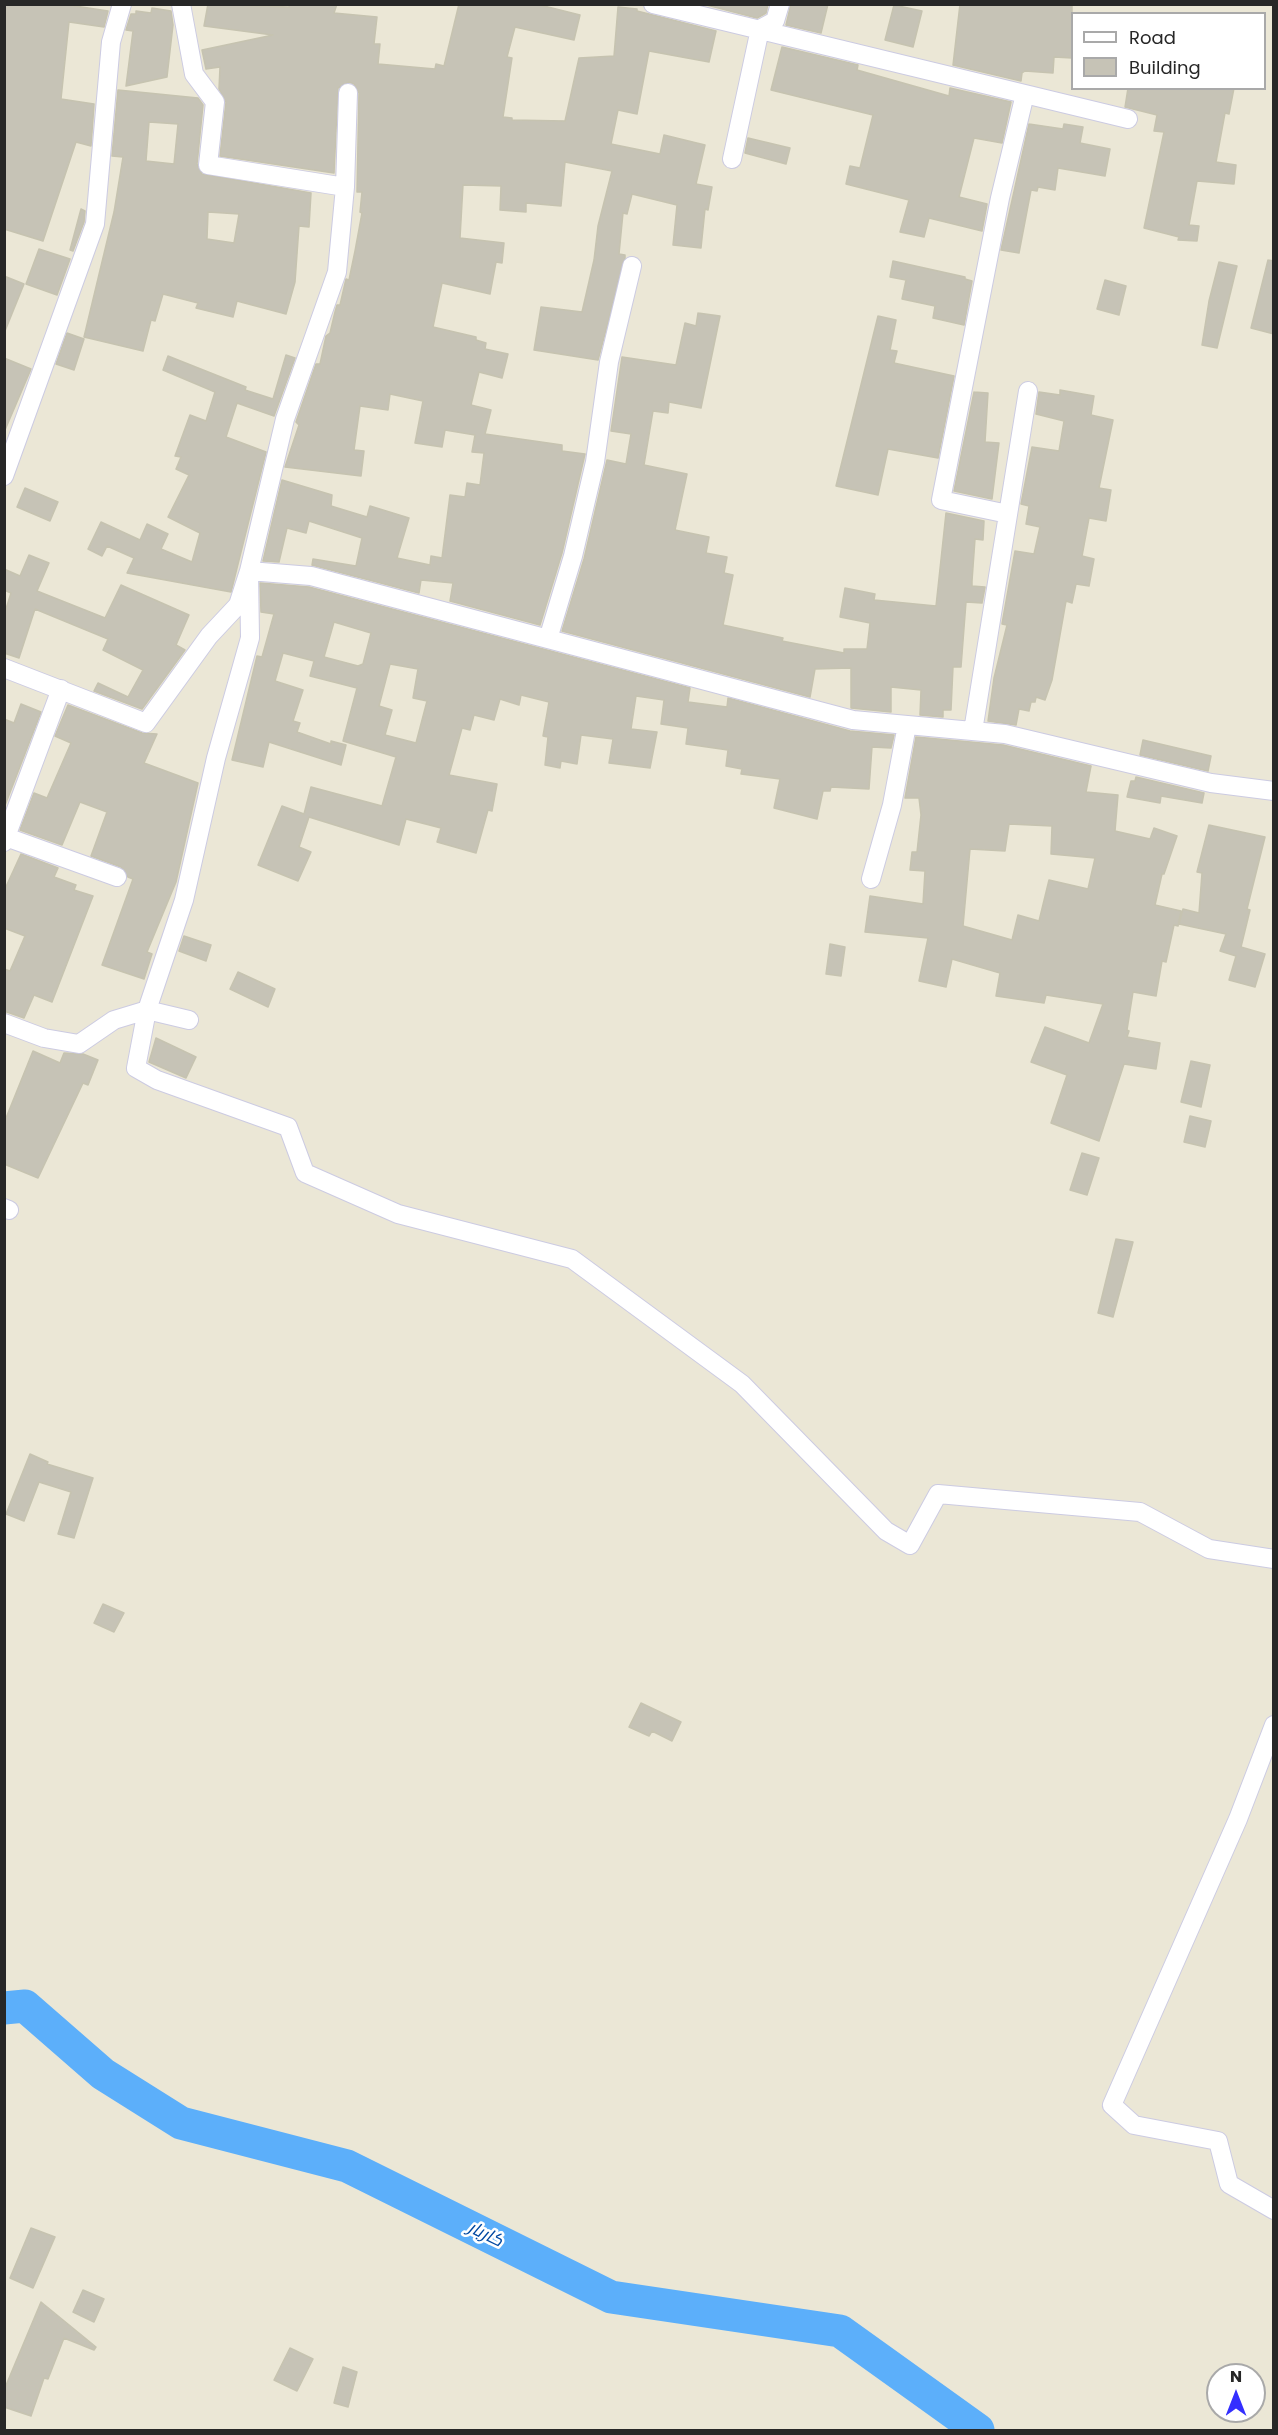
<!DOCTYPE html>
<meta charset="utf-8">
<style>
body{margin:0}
#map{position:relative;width:1278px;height:2435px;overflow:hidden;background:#ebe7d6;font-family:Poppins,sans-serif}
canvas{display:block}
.frame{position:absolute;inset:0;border:6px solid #272727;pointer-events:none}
.legend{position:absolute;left:1071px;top:12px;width:195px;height:78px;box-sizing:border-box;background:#fff;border:2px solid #a9a9a9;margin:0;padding:8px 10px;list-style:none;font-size:18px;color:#272727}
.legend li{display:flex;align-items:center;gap:12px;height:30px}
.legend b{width:30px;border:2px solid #a9a9a9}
.north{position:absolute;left:1206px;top:2363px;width:60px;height:60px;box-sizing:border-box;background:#fff;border:2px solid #a9a9a9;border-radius:50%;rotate:0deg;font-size:16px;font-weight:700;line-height:24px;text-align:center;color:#272727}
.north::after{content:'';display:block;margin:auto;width:21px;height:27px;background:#342fff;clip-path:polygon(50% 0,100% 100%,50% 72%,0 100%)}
</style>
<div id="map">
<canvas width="1278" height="2435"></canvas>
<div class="frame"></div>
<ul class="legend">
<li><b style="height:8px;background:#fff"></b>Road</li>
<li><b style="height:16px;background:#c6c3b6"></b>Building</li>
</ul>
<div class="north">N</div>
</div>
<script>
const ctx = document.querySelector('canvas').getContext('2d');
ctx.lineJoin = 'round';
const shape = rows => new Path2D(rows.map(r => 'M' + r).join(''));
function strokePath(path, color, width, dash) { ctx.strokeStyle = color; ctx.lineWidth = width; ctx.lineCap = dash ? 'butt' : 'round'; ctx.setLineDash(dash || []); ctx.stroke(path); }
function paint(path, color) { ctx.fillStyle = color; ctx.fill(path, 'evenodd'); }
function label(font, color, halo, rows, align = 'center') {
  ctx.font = font + ' Poppins,Cairo,sans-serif'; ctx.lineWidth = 5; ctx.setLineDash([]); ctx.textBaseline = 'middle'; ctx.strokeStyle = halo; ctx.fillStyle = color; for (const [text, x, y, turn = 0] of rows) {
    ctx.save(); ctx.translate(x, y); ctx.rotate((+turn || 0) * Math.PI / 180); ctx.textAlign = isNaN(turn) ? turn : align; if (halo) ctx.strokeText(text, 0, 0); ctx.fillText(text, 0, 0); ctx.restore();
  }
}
const river = shape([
 [4,2008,25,2006,103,2074,181,2123,347,2166,611,2297,840,2331,978,2430]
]);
const building = shape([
 [4,4,62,4,108,11,104,27,69,22,61,99,94,104,91,146,76,142,43,241,4,229,4,4],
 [208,4,289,7,290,4,337,4,334,13,377,17,374,44,380,44,378,64,435,69,436,64,444,66,459,4,536,4,580,15,574,40,515,27,507,57,512,58,503,117,512,118,512,120,565,121,579,58,614,56,618,7,637,9,637,11,716,31,709,62,649,51,637,114,618,110,611,144,660,154,664,135,705,145,696,184,712,187,708,210,705,209,701,248,673,245,677,205,632,194,627,214,623,213,619,254,625,255,625,258,598,360,534,350,541,307,582,312,594,260,598,226,612,171,565,162,561,206,526,203,526,212,500,210,501,186,463,185,460,238,504,243,502,263,496,262,490,294,442,283,433,327,476,337,476,340,486,343,485,349,508,354,502,378,479,372,471,405,491,410,485,434,562,445,562,451,585,454,562,553,540,625,450,601,453,583,421,580,419,593,312,565,313,559,356,566,362,538,309,521,306,533,287,528,279,562,263,561,282,480,332,495,331,506,367,517,370,506,409,518,397,558,430,565,431,556,442,558,450,495,465,497,467,483,480,485,484,453,472,452,475,435,445,430,442,447,415,443,423,401,390,394,388,410,360,406,354,450,364,451,361,476,285,467,299,425,296,422,316,364,320,364,326,336,330,333,335,312,337,305,340,305,346,279,349,280,355,251,362,213,360,212,362,192,357,192,359,93,354,84,349,82,338,88,334,173,220,156,226,102,219,89,220,67,206,69,202,50,273,35,204,26,208,4],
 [703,4,768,4,766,13,757,18,703,4],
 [791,4,828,4,821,33,786,25,791,4],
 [960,4,1072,4,1072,58,1054,57,1053,73,1025,71,1022,73,1021,81,953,65,960,4],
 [894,5,922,11,913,47,885,40,894,5],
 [152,8,171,11,173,25,167,77,126,86,133,31,126,30,131,14,136,14,136,11,151,13,152,8],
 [782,47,858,65,857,70,949,96,950,88,1011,102,1002,143,974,138,959,197,987,204,982,231,929,218,924,237,900,232,909,200,846,184,850,166,860,168,873,115,771,90,782,47],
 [1128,88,1234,88,1229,114,1225,113,1216,162,1236,165,1234,184,1197,181,1189,225,1199,226,1197,241,1178,240,1179,237,1144,228,1164,132,1154,131,1157,115,1125,107,1128,88],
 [118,90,198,98,203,105,197,164,202,174,311,193,309,227,299,226,295,282,286,314,237,301,233,317,196,308,198,303,163,294,155,321,151,320,143,351,84,337,114,212,123,157,112,156,118,90],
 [149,122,178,124,174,164,146,161,149,122],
 [208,212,239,214,234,243,207,239,208,212],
 [1029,124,1063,129,1064,124,1083,127,1080,143,1110,149,1105,176,1058,168,1055,190,1038,187,1037,191,1031,190,1019,253,1001,250,1029,124],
 [748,138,790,148,786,164,745,153,748,138],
 [81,209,85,211,84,222,73,251,70,250,81,209],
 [39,249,70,259,57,295,26,284,39,249],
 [1268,260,1274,261,1274,334,1251,328,1268,260],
 [893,261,965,277,965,279,972,281,964,325,933,318,935,306,902,299,906,280,890,277,893,261],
 [1219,262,1237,266,1217,348,1202,345,1209,301,1219,262],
 [4,276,24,284,5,331,4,331,4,276],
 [1105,280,1126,286,1119,315,1097,309,1105,280],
 [698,313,720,316,701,408,669,402,668,413,653,411,644,465,687,474,675,530,709,537,706,553,727,557,724,573,733,575,723,625,783,638,782,641,844,653,844,649,867,649,870,623,840,617,845,588,875,594,874,600,936,606,946,513,984,521,983,540,975,539,972,581,972,586,985,587,982,603,966,602,961,667,953,667,951,710,943,710,943,717,920,715,921,690,891,687,891,712,851,708,851,668,815,669,810,697,562,631,584,559,607,460,626,464,631,434,611,431,622,357,676,365,685,323,696,326,698,313],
 [878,316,896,320,890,350,897,351,894,363,954,376,938,458,888,449,878,495,836,486,878,316],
 [67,333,84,339,74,370,56,364,67,333],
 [286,355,295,358,274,416,237,403,226,437,266,452,231,592,127,573,134,558,107,546,102,556,88,549,101,522,140,540,147,524,168,534,161,549,192,562,200,533,168,517,189,475,176,469,181,457,175,456,190,415,206,421,215,392,163,370,168,356,246,387,245,390,273,399,286,355],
 [4,358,31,369,5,430,4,430,4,358],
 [1060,390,1094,396,1091,415,1113,420,1099,488,1111,490,1106,521,1089,518,1082,556,1094,559,1089,586,1076,584,1072,603,1066,601,1052,680,1045,700,1036,697,1035,702,1031,702,1029,711,1019,709,1016,725,988,721,994,678,1007,625,1002,624,1015,551,1034,554,1040,527,1026,524,1029,506,1021,504,1032,447,1059,451,1064,421,1036,414,1039,392,1060,395,1060,390],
 [974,392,988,393,985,442,999,443,992,499,954,491,974,392],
 [25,488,58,502,50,521,17,507,25,488],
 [29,555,49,563,37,591,105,618,121,585,189,615,176,645,185,650,142,709,94,691,98,683,128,697,143,670,103,650,108,639,35,609,19,658,4,653,4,615,11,593,4,590,4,569,20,576,29,555],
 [260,583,309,587,690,688,688,702,727,707,728,698,850,731,894,735,891,748,872,747,869,789,831,787,830,791,823,791,817,819,774,808,780,779,741,774,742,769,726,766,728,750,686,744,688,728,661,724,664,700,636,696,631,729,657,732,650,768,609,763,613,739,581,735,577,764,561,761,560,768,545,765,548,737,543,736,549,702,521,695,519,705,500,699,494,720,474,715,470,730,462,728,449,775,497,784,492,811,488,810,476,853,437,842,441,828,406,819,399,845,309,817,299,847,311,852,298,881,258,865,282,806,304,814,311,787,382,806,396,757,343,741,357,688,310,676,314,661,283,653,275,681,303,690,293,721,300,723,297,732,331,744,331,741,346,745,341,765,269,742,263,767,232,760,257,656,262,657,274,614,261,612,260,583],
 [334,622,371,633,363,664,358,666,324,657,334,622],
 [390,664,418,669,413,698,427,701,416,743,385,735,392,710,379,706,390,664],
 [21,704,41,712,4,808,4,719,14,723,21,704],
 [68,705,142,733,157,734,144,763,198,783,176,882,147,952,152,954,144,979,102,965,133,879,128,877,121,867,91,856,107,812,80,802,62,845,20,830,34,793,47,798,71,743,55,736,68,705],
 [916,737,1003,745,1091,766,1086,792,1118,795,1115,831,1150,839,1154,828,1177,836,1164,874,1162,874,1155,905,1181,911,1178,926,1174,925,1166,962,1162,961,1156,996,1133,992,1127,1030,1129,1031,1127,1037,1160,1043,1156,1069,1124,1064,1099,1141,1051,1123,1067,1075,1031,1062,1045,1027,1089,1043,1103,1004,1046,995,1044,1003,996,996,1000,973,952,959,946,987,919,981,928,938,865,932,870,896,923,904,925,871,910,870,912,852,917,852,921,815,919,798,905,798,916,737],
 [1009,824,1052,826,1051,854,1095,858,1088,889,1049,880,1039,921,1018,915,1012,940,963,926,970,849,1005,851,1009,824],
 [1143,740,1211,756,1208,771,1140,755,1143,740],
 [1136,777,1204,793,1202,803,1161,796,1160,803,1127,797,1131,781,1135,781,1136,777],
 [1209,825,1265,837,1247,909,1250,910,1241,947,1265,954,1255,987,1229,980,1236,956,1220,951,1226,934,1179,924,1183,909,1199,913,1202,873,1197,872,1209,825],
 [21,854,58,868,54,877,76,885,74,890,93,896,52,1002,34,995,24,1018,4,1011,4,969,10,971,25,936,4,928,4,891,21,854],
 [184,936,211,945,206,961,179,951,184,936],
 [830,944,845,947,841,976,826,974,830,944],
 [238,972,275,989,268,1007,230,989,238,972],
 [156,1038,196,1057,186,1078,149,1062,156,1038],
 [33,1051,60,1063,64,1053,83,1054,98,1060,88,1085,83,1083,38,1178,4,1164,4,1123,33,1051],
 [1191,1061,1210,1065,1201,1107,1181,1102,1191,1061],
 [1190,1116,1211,1121,1205,1147,1184,1142,1190,1116],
 [1082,1153,1099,1158,1087,1195,1070,1190,1082,1153],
 [1116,1239,1133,1242,1113,1317,1098,1313,1116,1239],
 [30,1454,48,1462,47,1464,93,1478,74,1538,58,1534,71,1492,39,1482,24,1521,6,1514,30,1454],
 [103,1604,124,1613,114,1632,94,1623,103,1604],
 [641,1703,681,1722,672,1741,652,1731,649,1736,629,1727,641,1703],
 [31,2228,55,2237,33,2288,10,2278,31,2228],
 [83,2290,104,2299,94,2322,73,2312,83,2290],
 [41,2302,96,2347,94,2350,64,2338,48,2379,44,2378,31,2416,4,2407,4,2390,41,2302],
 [290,2348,313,2359,297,2391,274,2380,290,2348],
 [343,2367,357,2372,348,2407,334,2403,343,2367]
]);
const street = shape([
 [181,4,194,74,215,102,208,165,345,187],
 [653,4,1128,119],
 [348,93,345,187,337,272,285,419,249,571,250,638,216,758,184,900,147,1010,136,1068,157,1080,288,1127,305,1173,398,1214,572,1259,742,1384,886,1531,910,1545,938,1494,1140,1512,1209,1549,1274,1559],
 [732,159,760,29,775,21,780,4],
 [4,476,95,224,111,42,122,4],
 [1008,514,941,500,1000,198,1025,94],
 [548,639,573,556,595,462,609,362,632,266],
 [4,668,146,723,209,636,238,605,249,571,311,576,853,720,1005,734,1211,783,1274,791],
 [973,731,1028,391],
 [6,837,117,877],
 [4,842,61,689],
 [871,879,892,805,907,725],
 [4,1023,44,1038,79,1044,114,1020,147,1010,189,1020],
 [4,1208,9,1210],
 [1274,1725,1238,1819,1112,2105,1134,2125,1218,2141,1229,2184,1274,2210]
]);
const waterNames = [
 ["کاربار",485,2235,26]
];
strokePath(river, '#5caffa', 33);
paint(building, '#c6c3b6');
strokePath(building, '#c6c3b0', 1.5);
strokePath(street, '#cccbe2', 20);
strokePath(street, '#fff', 18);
label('italic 18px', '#0048a1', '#fff', waterNames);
</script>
